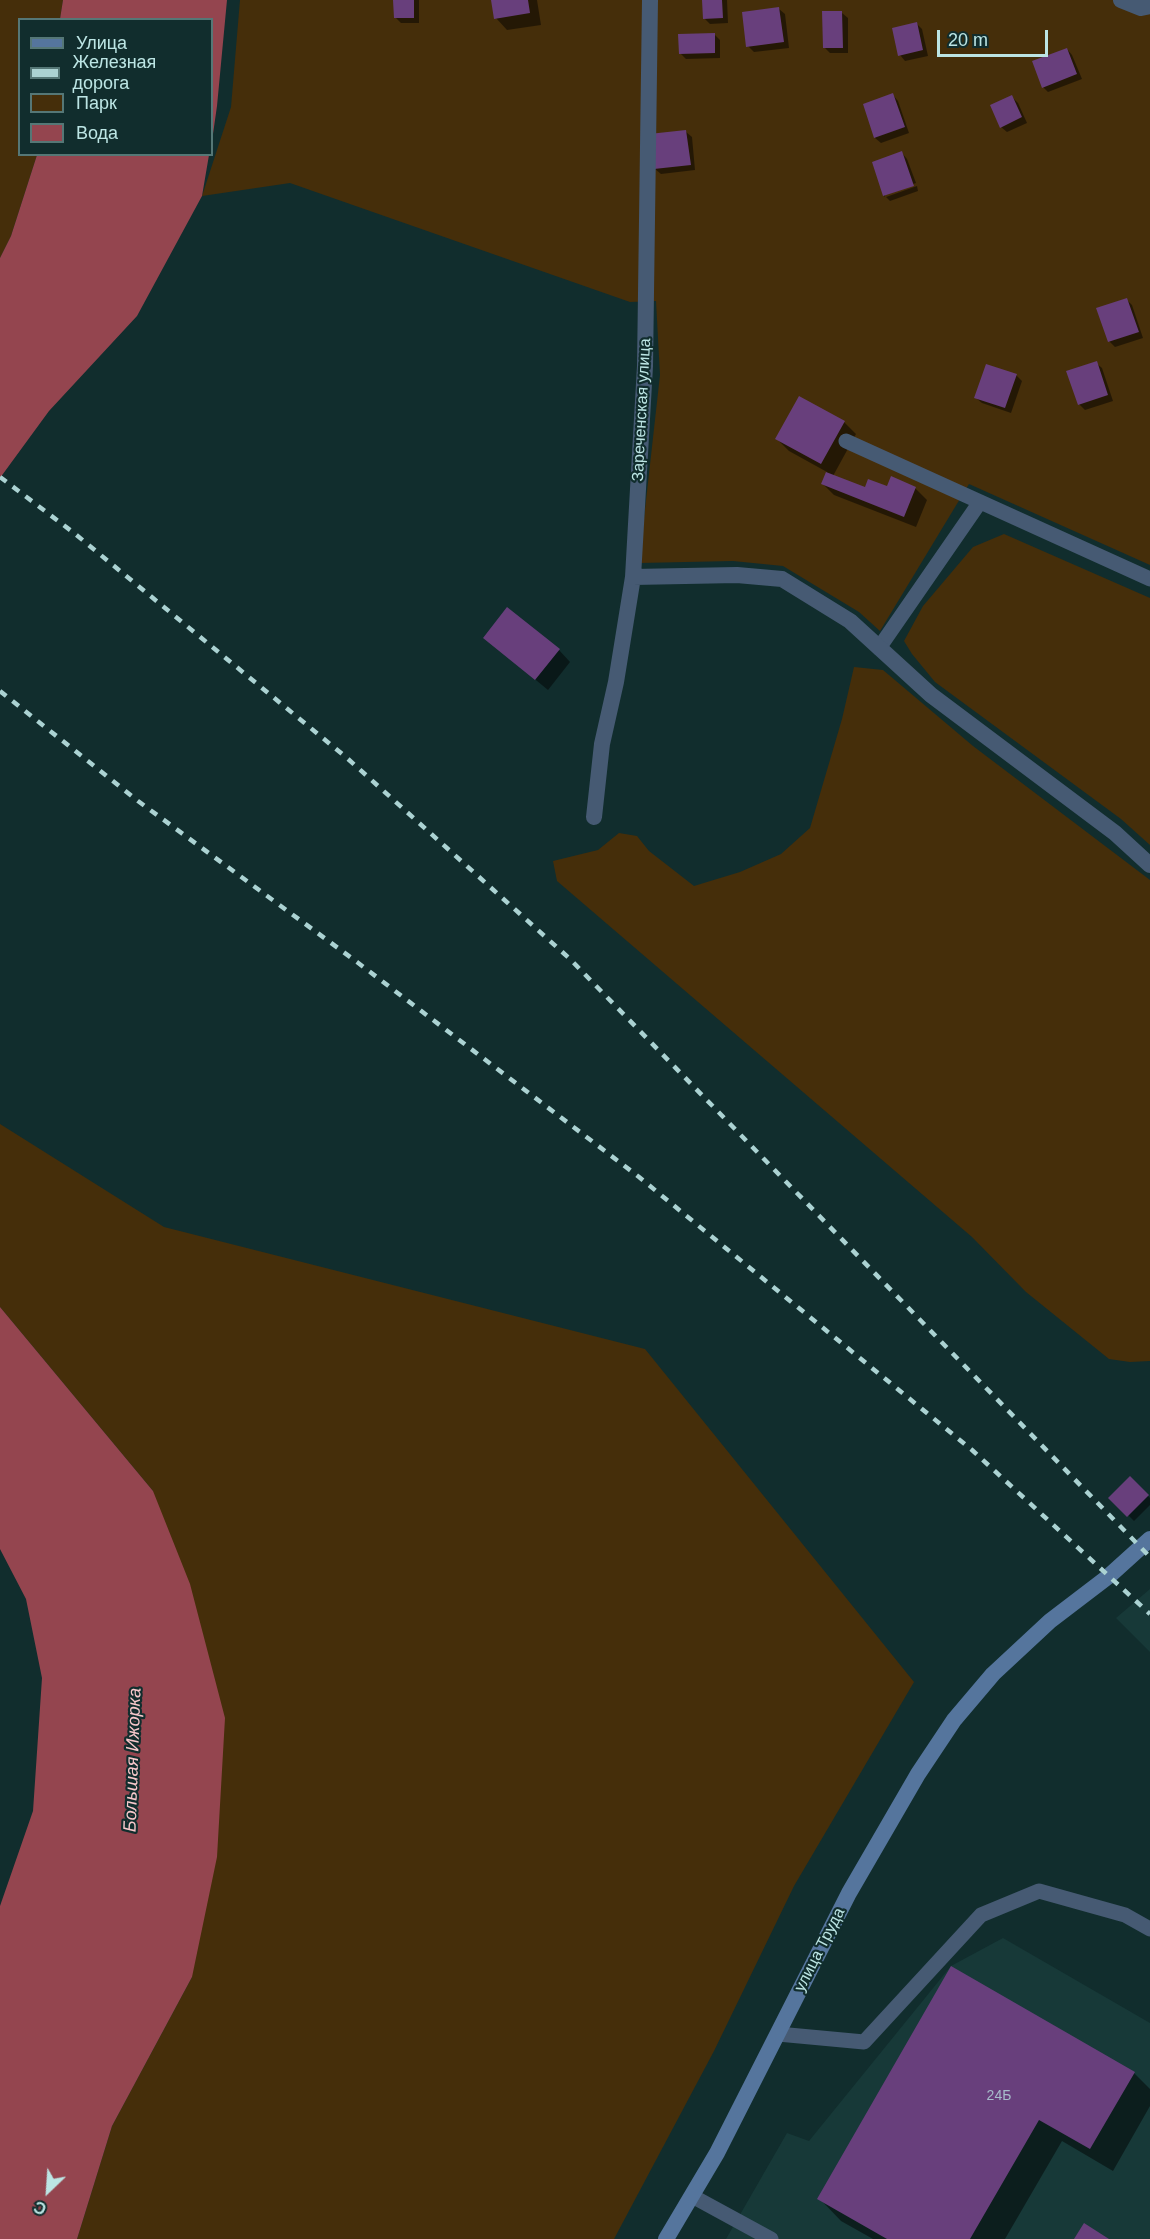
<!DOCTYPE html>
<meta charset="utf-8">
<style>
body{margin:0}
#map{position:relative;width:1150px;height:2239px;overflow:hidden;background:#112d2d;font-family:Arial,sans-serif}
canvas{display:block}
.legend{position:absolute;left:18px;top:18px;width:195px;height:138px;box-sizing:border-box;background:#112d2d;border:2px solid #557776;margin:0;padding:8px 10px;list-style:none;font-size:18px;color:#bce5e4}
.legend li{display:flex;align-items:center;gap:12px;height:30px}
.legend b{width:30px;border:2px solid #557776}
.north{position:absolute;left:18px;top:2161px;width:60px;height:60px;-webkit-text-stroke:4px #112d2d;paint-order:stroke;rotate:205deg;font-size:16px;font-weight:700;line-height:24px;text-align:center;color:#bce5e4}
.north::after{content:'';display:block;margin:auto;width:21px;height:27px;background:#bce5e4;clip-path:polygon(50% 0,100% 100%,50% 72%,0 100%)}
.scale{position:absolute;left:937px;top:30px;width:111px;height:27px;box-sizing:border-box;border:3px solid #bce5e4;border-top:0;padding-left:8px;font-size:18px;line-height:21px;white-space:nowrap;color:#bce5e4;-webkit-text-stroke:4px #112d2d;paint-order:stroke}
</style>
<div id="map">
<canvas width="1150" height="2239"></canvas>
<ul class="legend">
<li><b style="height:8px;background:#55759d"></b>Улица</li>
<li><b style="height:8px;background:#abd2d2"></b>Железная дорога</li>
<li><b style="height:16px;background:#452e0a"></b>Парк</li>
<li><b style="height:16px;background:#94454f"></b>Вода</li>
</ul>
<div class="north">С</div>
<div class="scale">20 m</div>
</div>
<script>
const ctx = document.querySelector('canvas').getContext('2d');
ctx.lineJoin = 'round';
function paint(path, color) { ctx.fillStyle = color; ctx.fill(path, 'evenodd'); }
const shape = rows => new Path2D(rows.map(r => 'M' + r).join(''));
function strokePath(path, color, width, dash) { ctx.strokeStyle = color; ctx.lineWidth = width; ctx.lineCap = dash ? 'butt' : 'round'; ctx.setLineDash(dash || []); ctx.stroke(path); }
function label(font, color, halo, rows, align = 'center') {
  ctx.font = font + ' Arial,sans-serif'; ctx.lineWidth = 4.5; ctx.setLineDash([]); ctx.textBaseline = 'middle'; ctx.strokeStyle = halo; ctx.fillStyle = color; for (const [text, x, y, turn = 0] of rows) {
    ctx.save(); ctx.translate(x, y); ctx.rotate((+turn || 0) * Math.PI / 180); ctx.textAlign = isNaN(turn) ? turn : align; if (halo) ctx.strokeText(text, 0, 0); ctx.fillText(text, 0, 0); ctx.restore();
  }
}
const built = shape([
 [1150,1589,1150,1652,1116,1618],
 [1003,1938,1150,2023,1150,2239,726,2239,787,2133,809,2141,951,1966]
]);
const green = shape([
 [0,0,63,0,60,19,20,20,20,154,37,155,11,236,0,258],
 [240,0,1150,0,1150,565,969,484,880,631,859,612,783,566,733,561,639,563,660,375,656,301,630,302,290,183,202,196,231,107],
 [1004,534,1150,598,1150,845,1121,819,935,682,912,654,904,641,923,606,973,547],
 [854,667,883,670,973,746,1150,880,1150,1361,1130,1362,1109,1359,1026,1292,972,1237,557,881,553,861,598,850,619,833,637,836,649,851,694,886,740,872,781,854,810,828,842,719],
 [0,1124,164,1227,645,1349,914,1682,794,1886,714,2051,614,2239,77,2239,112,2126,192,1977,153,1491,0,1307]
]);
const water = shape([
 [63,0,227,0,217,106,212,141,212,20,60,19],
 [37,155,209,155,202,196,137,316,49,411,0,478,0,258,11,236],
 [0,1307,153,1491,190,1584,225,1718,217,1857,192,1977,112,2126,77,2239,0,2239,0,1906,33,1811,42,1678,26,1599,0,1549]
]);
const shadow = shape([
 [395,0,419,0,419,23,401,23,395,17],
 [493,0,537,0,541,25,507,30,496,18],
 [704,0,727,0,728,23,710,24,704,18],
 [779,9,785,14,789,48,754,52,748,46],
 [842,13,848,18,848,53,830,53,825,48],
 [917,24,922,29,928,56,905,61,900,55],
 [714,34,720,40,720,58,686,59,680,53],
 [1067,49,1072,55,1082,79,1048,92,1043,87],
 [893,95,898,101,909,133,881,143,875,138],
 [1012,97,1018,103,1027,123,1007,132,1001,127],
 [686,132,692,137,695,170,661,174,655,169],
 [902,153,907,159,916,183,885,194,885,197,884,196],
 [917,186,918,191,890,201,886,197],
 [1127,300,1132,305,1143,338,1115,347,1109,341],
 [1096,363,1102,368,1113,401,1085,410,1079,404],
 [1016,375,1022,381,1011,413,982,403,976,398],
 [844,422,856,434,833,476,865,489,915,488,927,500,916,527,834,495,822,483,827,472,789,451,777,439],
 [485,638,559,650,570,662,548,690],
 [1130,1478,1150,1498,1150,1505,1134,1521,1111,1498],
 [1134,2073,1150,2089,1150,2106,1113,2171,1062,2141,1005,2239,873,2239,841,2221,819,2198]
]);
const building = shape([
 [393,0,414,0,414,18,394,18],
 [491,0,528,0,530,13,494,19],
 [702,0,722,0,723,18,703,19],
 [779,7,784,42,746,47,742,12],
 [822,11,842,11,843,48,823,48],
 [917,22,923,50,898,56,892,28],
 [715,33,715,53,679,54,678,34],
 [1067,48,1077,74,1042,88,1032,61],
 [893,93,905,127,874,138,863,104],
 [1012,95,1022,117,1000,128,990,105],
 [686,130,691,165,654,169,649,134],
 [902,151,914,186,883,196,872,162],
 [1127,298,1139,332,1108,342,1096,308],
 [1097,361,1108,395,1078,405,1066,371],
 [986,364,1017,374,1005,408,974,398],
 [799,396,845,421,821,464,775,439],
 [826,472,865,487,868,479,887,486,891,476,916,487,904,517,821,484],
 [507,607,560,649,535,680,483,638],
 [1130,1476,1149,1495,1127,1517,1108,1498],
 [951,1966,1135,2072,1090,2149,1039,2120,970,2239,887,2239,817,2199],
 [1084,2223,1109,2239,1074,2239]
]);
const service = shape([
 [846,441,1150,579],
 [879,648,980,502],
 [778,2034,864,2042,981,1915,1039,1891,1125,1915,1150,1929],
 [692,2196,771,2239]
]);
const minor = shape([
 [1121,0,1141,8,1150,6],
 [633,577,737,575,782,579,850,621,931,695,1115,833,1150,865],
 [594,817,602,744,616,682,633,577,645,366,650,0]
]);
const secondary = shape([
 [666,2239,717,2153,849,1893,918,1774,954,1720,993,1674,1050,1621,1109,1576,1150,1539]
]);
const rail = shape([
 [0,477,74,533,347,758,570,959,1150,1557],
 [0,691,138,801,357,962,639,1177,972,1450,1150,1614]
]);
const numberNames = [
 ["24Б",999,2096]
];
const streetNames = [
 ["Зареченская улица",642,410,-87],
 ["улица Труда",820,1950,-63]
];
const waterNames = [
 ["Большая Ижорка",133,1760,-88]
];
paint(built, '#173938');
paint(green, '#452e0a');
paint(water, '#94454f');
paint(shadow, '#0007');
paint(building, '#683f7c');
strokePath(service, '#465a73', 15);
strokePath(minor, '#465a73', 16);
strokePath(secondary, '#55759d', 16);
strokePath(rail, '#abd2d2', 4.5, [8, 8]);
label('14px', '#a7bcca', null, numberNames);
label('16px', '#bce5e4', '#112d2d', streetNames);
label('italic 18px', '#f9c9cc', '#112d2d', waterNames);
</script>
